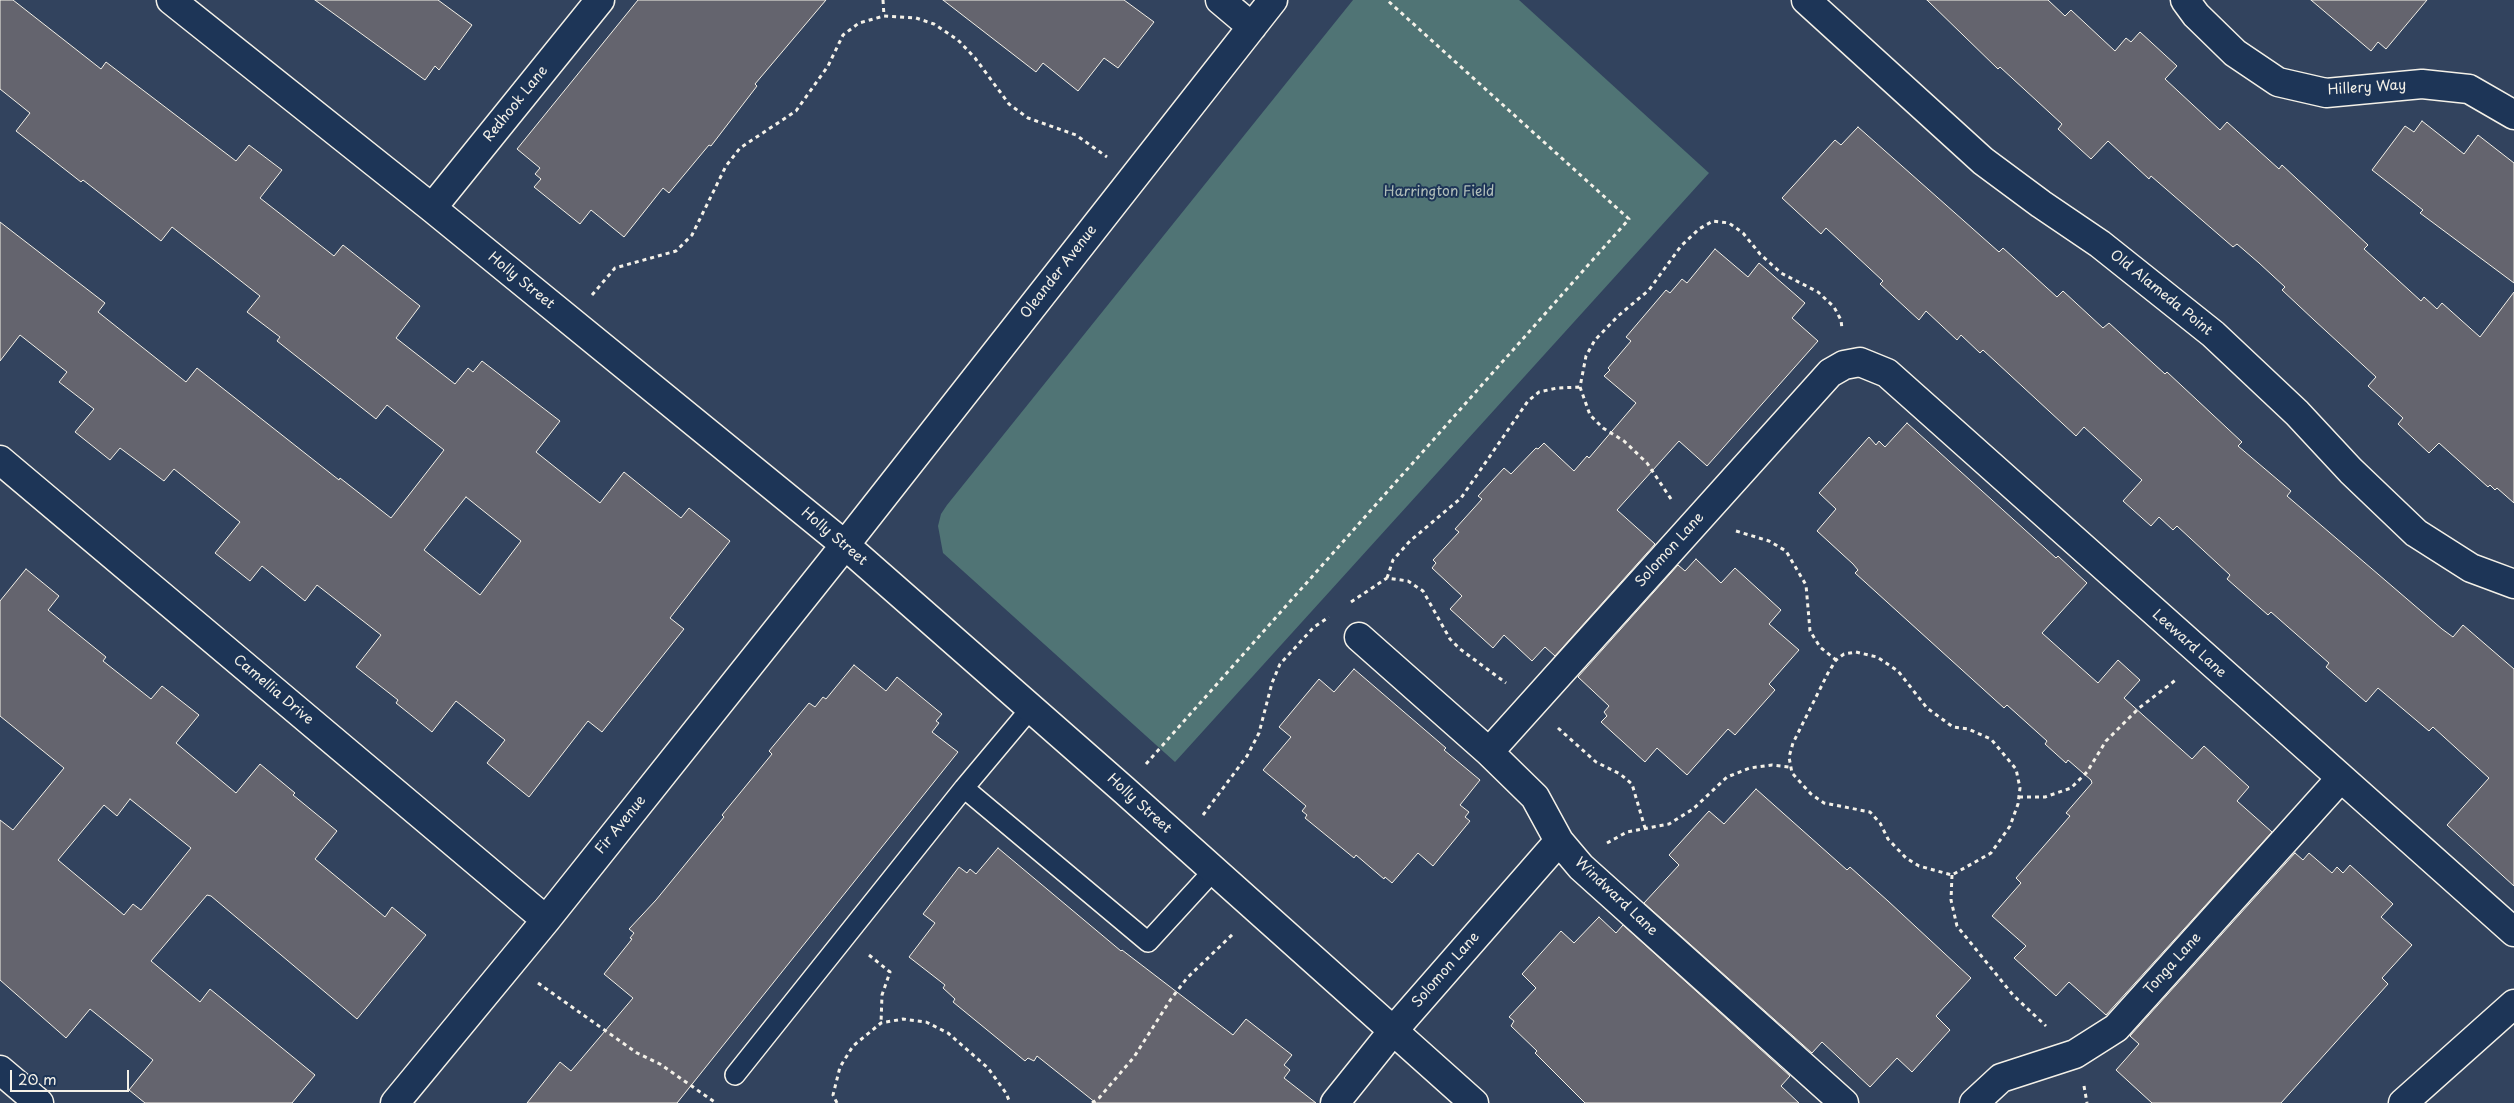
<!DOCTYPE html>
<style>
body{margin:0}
#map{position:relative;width:2514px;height:1103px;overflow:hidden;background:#32435e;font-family:"Playpen Sans",sans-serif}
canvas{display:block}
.scale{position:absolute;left:10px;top:1070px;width:119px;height:22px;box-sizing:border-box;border:2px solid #f4f1e8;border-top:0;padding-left:6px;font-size:15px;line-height:18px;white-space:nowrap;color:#f4f1e8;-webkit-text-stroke:4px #1d3557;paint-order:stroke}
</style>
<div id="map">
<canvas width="2514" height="1103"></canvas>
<div class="scale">20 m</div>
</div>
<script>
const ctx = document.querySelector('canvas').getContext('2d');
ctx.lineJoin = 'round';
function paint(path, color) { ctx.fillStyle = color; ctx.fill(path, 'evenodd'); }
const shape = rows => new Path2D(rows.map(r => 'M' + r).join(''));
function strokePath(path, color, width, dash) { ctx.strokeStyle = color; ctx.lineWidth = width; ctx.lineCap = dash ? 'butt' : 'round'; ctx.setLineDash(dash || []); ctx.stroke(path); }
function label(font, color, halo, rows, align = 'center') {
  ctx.font = font + ' "Playpen Sans",sans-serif'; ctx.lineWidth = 4; ctx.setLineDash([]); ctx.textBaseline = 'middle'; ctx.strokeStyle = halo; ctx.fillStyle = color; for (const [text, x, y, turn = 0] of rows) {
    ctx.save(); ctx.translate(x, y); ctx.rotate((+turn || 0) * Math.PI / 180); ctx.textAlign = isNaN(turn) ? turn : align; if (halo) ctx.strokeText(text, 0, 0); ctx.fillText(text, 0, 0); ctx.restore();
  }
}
const green = shape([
 [1353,0,1519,0,1709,173,1175,762,943,553,938,526,941,514,947,505]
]);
const building = shape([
 [0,0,13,0,101,69,106,62,236,161,249,145,282,170,260,198,334,256,343,245,420,306,396,338,455,384,468,368,473,372,482,361,560,421,536,452,600,503,624,472,681,518,689,508,730,541,670,618,684,629,602,732,588,721,529,797,487,763,505,740,456,701,432,732,396,703,398,700,356,667,381,635,317,585,305,601,262,566,250,581,215,553,240,522,174,469,164,481,120,448,110,460,75,432,94,409,59,382,67,372,20,335,0,361,0,222,105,303,98,312,186,382,197,368,339,480,340,478,391,518,444,450,387,405,376,419,277,341,280,337,247,312,260,296,172,227,161,241,83,180,81,182,16,131,30,113,0,89,0,0],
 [466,497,521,541,480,595,424,550,466,497],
 [315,0,438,0,472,25,439,70,435,66,425,80,315,0],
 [638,0,826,0,755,84,757,86,711,146,709,145,669,193,663,188,624,237,591,210,580,224,534,187,541,179,535,174,540,168,517,149,638,0],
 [943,0,1124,0,1154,22,1118,68,1104,58,1078,91,1043,63,1036,72,943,0],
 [1927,0,2048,0,2065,16,2071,10,2115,51,2126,38,2131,42,2140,32,2177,66,2165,79,2220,130,2227,122,2279,169,2282,165,2368,245,2364,249,2421,301,2424,297,2437,309,2442,303,2480,337,2514,292,2514,503,2497,488,2495,490,2490,485,2488,487,2439,443,2429,453,2398,424,2403,418,2368,386,2376,377,2314,320,2282,290,2285,287,2259,263,2237,244,2233,247,2151,176,2149,179,2108,141,2091,159,2058,129,2062,124,2000,67,1998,69,1927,0],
 [2311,0,2427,0,2386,49,2378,42,2371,51,2311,0],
 [2422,121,2464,154,2478,135,2514,163,2514,283,2420,213,2423,210,2372,170,2405,126,2414,132,2422,121],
 [1858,127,1999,252,2003,248,2057,297,2063,291,2103,328,2109,323,2165,374,2167,372,2242,442,2238,446,2291,491,2287,496,2442,629,2453,637,2463,625,2514,669,2514,886,2447,825,2489,778,2433,727,2429,731,2378,688,2366,702,2326,667,2329,663,2271,612,2268,615,2227,579,2230,575,2177,526,2173,530,2159,517,2151,526,2123,501,2142,480,2084,427,2076,436,1983,350,1980,353,1961,335,1957,340,1926,311,1919,320,1880,284,1883,281,1826,228,1821,234,1782,198,1835,140,1841,145,1858,127],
 [1715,249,1748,277,1759,263,1805,303,1792,318,1818,341,1707,466,1679,441,1617,510,1655,544,1555,656,1545,647,1532,661,1504,635,1493,648,1450,609,1462,596,1432,568,1436,563,1433,560,1459,532,1455,529,1482,499,1478,496,1504,468,1511,474,1536,448,1538,449,1544,443,1574,471,1587,456,1589,458,1636,403,1604,376,1610,370,1608,368,1631,341,1626,337,1666,290,1670,293,1682,279,1687,283,1715,249],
 [1907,423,2056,558,2058,556,2087,583,2042,633,2098,683,2118,660,2140,680,2124,698,2192,759,2204,746,2249,787,2237,801,2272,832,2106,1015,2069,982,2056,996,2014,958,2026,946,1992,916,2021,883,2016,878,2070,816,2066,813,2092,783,2091,780,2068,760,2066,763,2045,744,2047,741,2007,705,2004,708,1855,573,1858,570,1853,564,1817,531,1836,509,1819,493,1869,437,1876,445,1879,441,1885,447,1907,423],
 [1696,559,1721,583,1735,568,1781,610,1769,624,1799,650,1769,684,1775,690,1735,735,1728,729,1687,775,1657,748,1645,762,1601,722,1607,716,1604,712,1609,706,1578,677,1678,565,1685,571,1696,559],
 [26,569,59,596,48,610,106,657,103,661,151,699,162,686,199,715,176,743,236,793,260,764,295,793,293,795,337,831,315,859,385,917,392,907,426,935,357,1019,211,896,207,895,151,961,200,1002,210,989,315,1075,292,1103,145,1103,129,1090,153,1060,90,1009,66,1038,0,980,0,820,13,830,64,768,0,716,0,601,26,569],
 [130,799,191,848,141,910,133,904,124,915,58,860,104,805,117,816,130,799],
 [854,665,886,691,897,677,942,714,936,721,939,723,932,732,958,752,677,1103,527,1103,560,1062,571,1071,633,998,604,974,632,939,630,938,634,933,629,929,656,900,724,817,722,815,772,754,769,751,809,703,815,707,823,697,826,699,854,665],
 [1354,669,1446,748,1444,750,1480,780,1460,805,1469,812,1465,817,1470,821,1433,866,1418,853,1392,883,1385,877,1384,879,1356,855,1354,858,1305,818,1307,815,1302,811,1306,806,1263,770,1291,737,1279,727,1319,679,1334,692,1354,669],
 [1756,789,1847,870,1850,867,1888,901,1971,978,1936,1016,1950,1030,1912,1072,1897,1058,1870,1087,1822,1042,1812,1053,1644,903,1679,865,1669,855,1709,811,1724,824,1756,789],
 [998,848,1121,951,1122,950,1233,1035,1246,1019,1292,1055,1284,1065,1290,1070,1284,1078,1316,1103,1096,1103,1037,1056,1034,1061,1028,1058,1025,1061,953,1002,955,999,943,988,945,985,909,957,935,923,923,914,959,867,967,873,970,869,976,874,998,848],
 [2295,853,2303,860,2309,853,2332,873,2337,867,2343,873,2350,865,2393,904,2381,917,2412,945,2382,978,2388,984,2281,1103,2152,1103,2116,1070,2139,1044,2130,1036,2295,853],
 [1599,917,1616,933,1623,925,1790,1076,1781,1086,1799,1103,1585,1103,1535,1053,1537,1051,1511,1026,1514,1021,1509,1017,1536,988,1522,974,1561,931,1574,943,1599,917]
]);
const path = shape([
 [883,0,884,16],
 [592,295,615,268,676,251,692,235,726,166,740,148,796,111,828,66,843,35,859,23,884,16,916,18,934,24,958,40,975,58,1009,104,1028,118,1076,135,1107,157],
 [1671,499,1647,463,1624,441,1603,428,1590,415,1580,387,1586,356,1595,340,1618,316,1649,290,1681,246,1699,229,1713,221,1729,223,1743,233,1760,254,1781,273,1818,292,1834,307,1841,320,1842,329],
 [1736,531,1769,541,1786,551,1806,585,1810,631,1820,647,1836,660],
 [1387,578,1393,560,1410,541,1461,498,1528,401,1539,392,1557,388,1580,387],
 [1351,602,1387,578,1408,581,1423,591,1450,639,1460,649,1506,683],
 [1856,652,1877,657,1898,671,1927,708,1953,727,1968,729,1991,739,2016,769,2020,788,2018,804,2010,826,1991,853,1952,875,1919,866,1906,858,1888,839,1880,823,1870,812,1824,803,1811,794,1792,773,1789,757,1793,743,1828,673,1836,660,1844,654,1856,652],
 [1558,728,1596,762,1620,774,1632,784,1645,828],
 [1146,764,1629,219,1387,0],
 [2019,797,2045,797,2071,788,2087,772,2106,741,2139,708,2177,679],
 [1203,815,1247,756,1259,733,1272,683,1280,664,1314,627,1329,617],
 [1607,843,1627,832,1669,824,1693,809,1727,777,1750,768,1772,765,1789,767],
 [1952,875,1951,900,1957,926,2013,995,2046,1026],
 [869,955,890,972,882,995,881,1023],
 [538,983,637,1053,660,1064,716,1103],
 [2084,1086,2087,1103],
 [837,1103,833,1095,840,1067,853,1046,881,1023,903,1019,926,1022,948,1033,988,1068,1006,1093,1010,1103],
 [1092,1103,1099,1098,1134,1057,1171,999,1187,978,1234,933]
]);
const lane = shape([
 [964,788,1148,942,1214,870],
 [735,1075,964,788,1031,708]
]);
const street = shape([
 [171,0,432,208,845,545,1124,790,1474,1103],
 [1220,0,1252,27],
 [1806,0,1983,161,2041,204,2100,244,2213,334,2297,413,2351,471,2416,533,2471,568,2514,584],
 [2185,0,2196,15,2235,53,2278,82,2326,93,2422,84,2469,89,2514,115],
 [432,208,600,0],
 [0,460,546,920],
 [1359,637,1489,752,1535,797,1559,841,1581,867,1844,1103],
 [1489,752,1830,373,1844,365,1860,362,1887,373,2514,932],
 [0,1070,39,1103],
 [395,1103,546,920,845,545,1273,0],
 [1335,1103,1392,1032,1559,841],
 [1974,1103,2001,1078,2075,1054,2116,1028,2340,779],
 [2403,1103,2514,1004]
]);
const streetNames = [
 ["Hillery Way",2367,88,-4],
 ["Redhook Lane",516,104,-51],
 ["Oleander Avenue",1059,272,-52],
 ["Holly Street",521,281,39],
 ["Old Alameda Point",2161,293,39],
 ["Holly Street",834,537,40],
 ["Solomon Lane",1670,550,-48],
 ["Leeward Lane",2189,644,42],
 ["Camellia Drive",273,690,40],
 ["Holly Street",1139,804,42],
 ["Fir Avenue",621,825,-51],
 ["Windward Lane",1616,897,43],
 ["Tonga Lane",2173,964,-48],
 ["Solomon Lane",1446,970,-49]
];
const parkNames = [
 ["Harrington Field",1439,192]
];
paint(green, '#507475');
paint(building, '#64646e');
strokePath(building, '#f4f1e8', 1);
strokePath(lane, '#f4f1e8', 22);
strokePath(street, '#f4f1e8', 31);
strokePath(path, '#f4f1e8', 3, [4, 4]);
strokePath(lane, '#1d3557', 19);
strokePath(street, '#1d3557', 28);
label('14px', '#f4f1e8', '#1d3557', streetNames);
label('14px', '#b2bfba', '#1d3557', parkNames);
</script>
